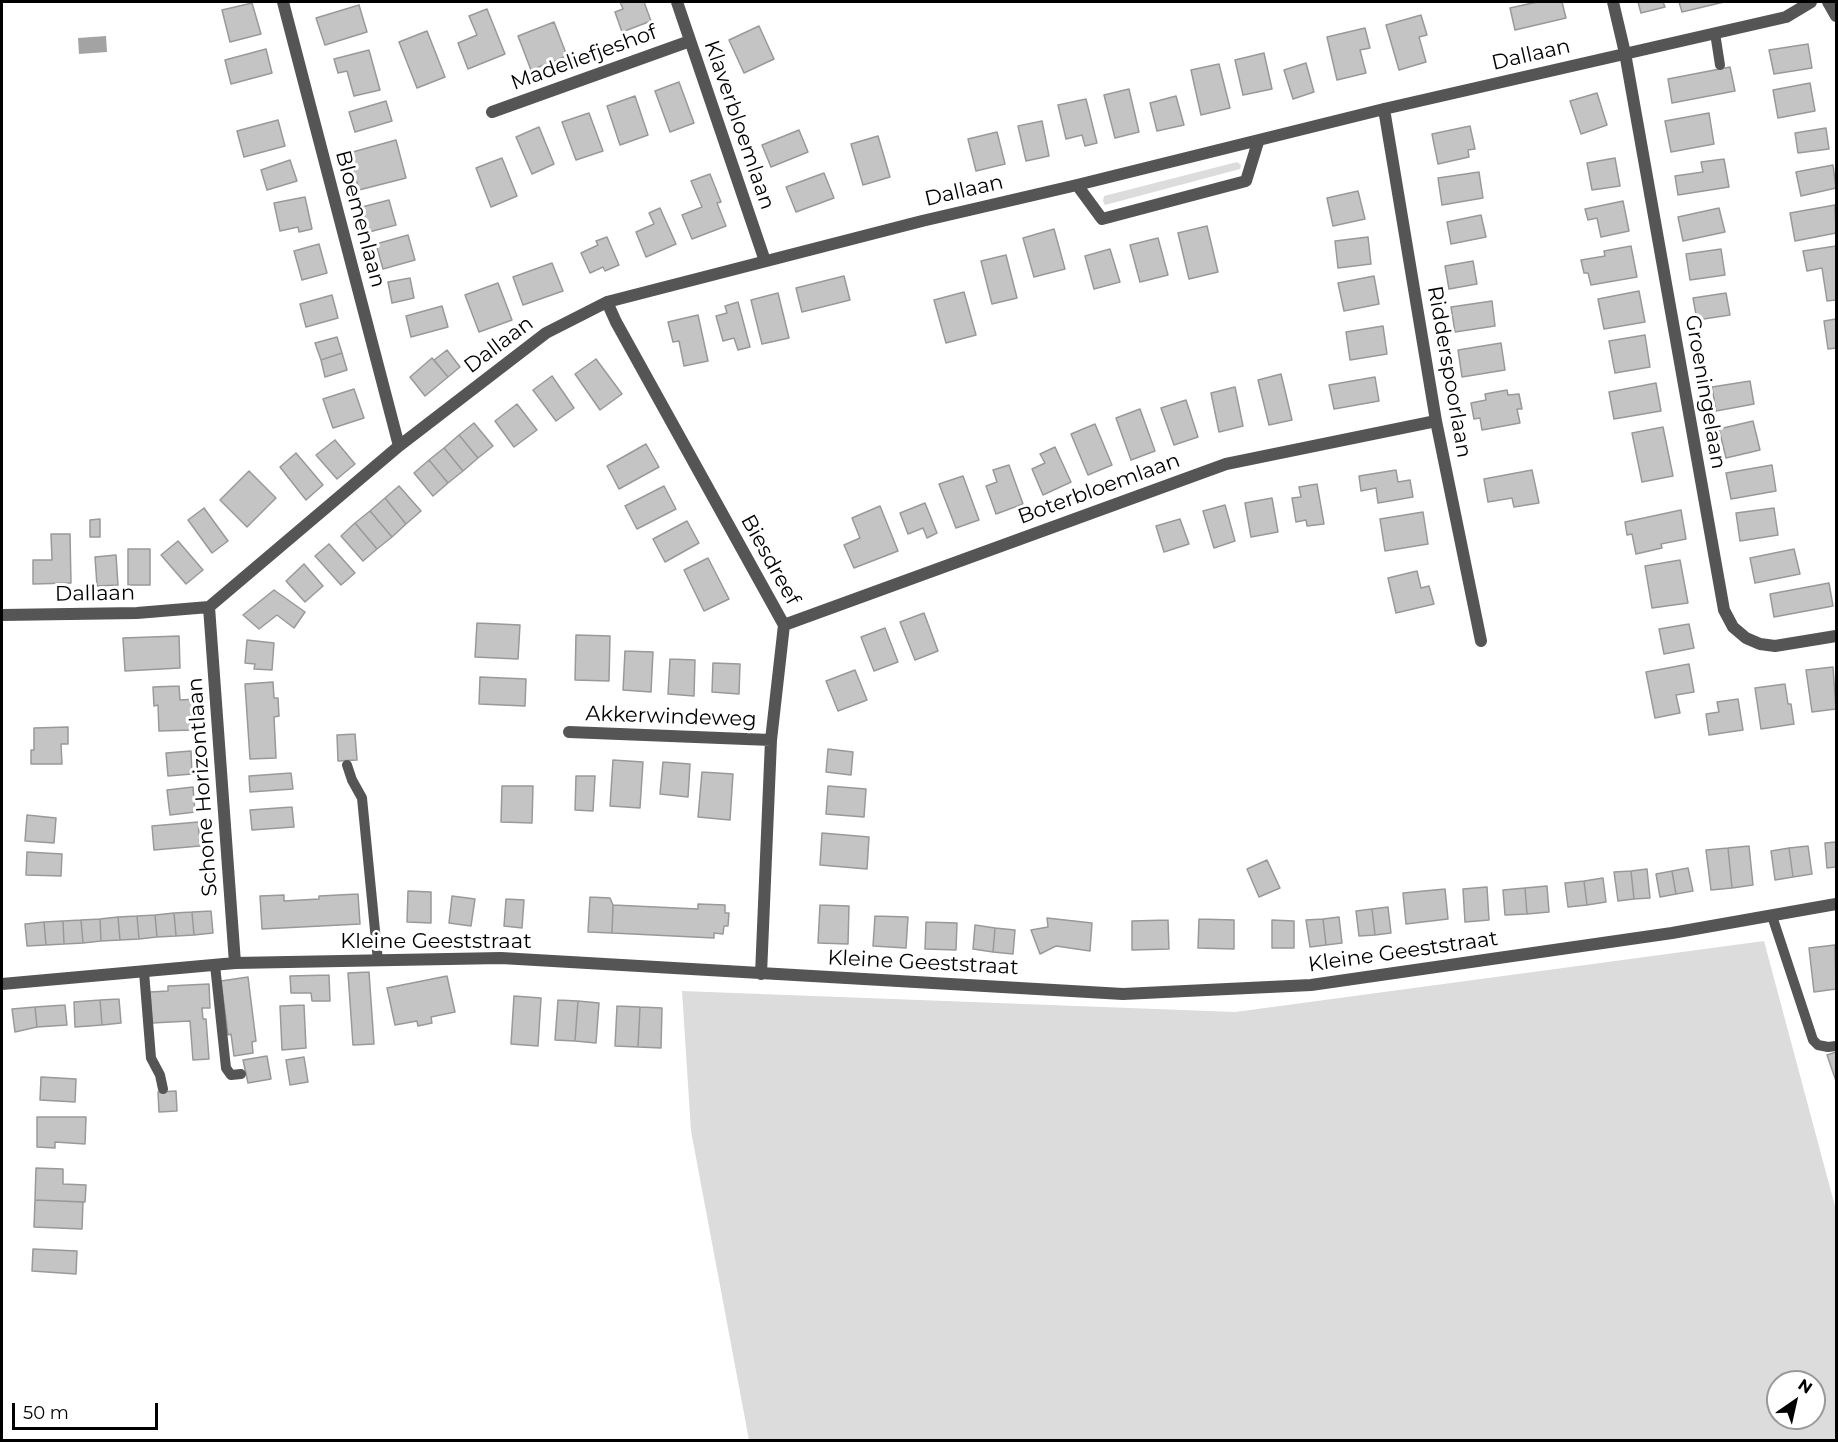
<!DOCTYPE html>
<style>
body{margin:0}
#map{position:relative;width:1838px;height:1442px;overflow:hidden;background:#fff;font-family:Montserrat,sans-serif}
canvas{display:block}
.frame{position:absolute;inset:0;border:3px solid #000;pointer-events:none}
.north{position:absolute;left:1766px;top:1370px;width:60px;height:60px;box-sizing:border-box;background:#fff;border:2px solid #999;border-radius:50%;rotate:34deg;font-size:16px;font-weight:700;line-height:24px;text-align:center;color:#000}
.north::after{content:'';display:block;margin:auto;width:21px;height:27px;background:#000;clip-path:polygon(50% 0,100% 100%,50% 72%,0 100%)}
.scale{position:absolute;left:12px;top:1403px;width:146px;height:27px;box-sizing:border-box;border:3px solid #000;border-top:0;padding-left:8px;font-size:18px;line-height:21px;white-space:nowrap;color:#000;-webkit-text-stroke:4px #fff;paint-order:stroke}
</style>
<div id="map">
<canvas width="1838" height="1442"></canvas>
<div class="frame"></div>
<div class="north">N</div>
<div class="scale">50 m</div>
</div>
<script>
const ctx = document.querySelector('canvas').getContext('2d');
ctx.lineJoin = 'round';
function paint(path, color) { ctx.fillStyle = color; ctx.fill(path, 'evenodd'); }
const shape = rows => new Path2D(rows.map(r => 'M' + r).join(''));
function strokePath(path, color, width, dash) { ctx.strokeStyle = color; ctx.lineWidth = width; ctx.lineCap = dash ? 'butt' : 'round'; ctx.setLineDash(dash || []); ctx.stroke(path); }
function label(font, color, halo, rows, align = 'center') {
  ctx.font = font + ' Montserrat,sans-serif'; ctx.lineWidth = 6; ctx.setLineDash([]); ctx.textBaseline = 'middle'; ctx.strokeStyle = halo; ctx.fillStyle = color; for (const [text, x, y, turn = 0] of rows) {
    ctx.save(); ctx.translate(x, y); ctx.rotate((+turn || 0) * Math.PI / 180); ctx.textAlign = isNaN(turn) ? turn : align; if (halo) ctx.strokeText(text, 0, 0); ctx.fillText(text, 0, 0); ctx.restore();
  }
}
const green = shape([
 [1237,162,1241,165,1240,169,1105,205,1103,201,1104,196],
 [1764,941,1836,1210,1836,1440,749,1440,691,1131,682,991,1235,1012],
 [1778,1382,1814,1382,1814,1418,1778,1418]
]);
const water = shape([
 [106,36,107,52,79,54,78,38]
]);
const building = shape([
 [620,2,644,2,651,21,622,32,615,12,623,9,620,2],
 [1537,2,1562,2,1566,18,1515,30,1510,8,1537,2],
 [1638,2,1663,2,1665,7,1641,13,1638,2],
 [1679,2,1724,2,1682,12,1679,2],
 [252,3,261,34,230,42,222,10,252,3],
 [359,5,367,32,325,45,316,18,359,5],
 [487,9,505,54,468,69,458,43,477,35,469,16,487,9],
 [1421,15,1427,35,1419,37,1426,62,1399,70,1386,25,1421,15],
 [554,22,567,56,531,70,518,36,554,22],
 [759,26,774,59,744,73,729,40,759,26],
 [1365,28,1370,48,1360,50,1366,73,1337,80,1327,37,1365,28],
 [427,31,445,77,417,88,399,42,427,31],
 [1808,44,1812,68,1774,74,1769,50,1808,44],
 [266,49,272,73,231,84,225,60,266,49],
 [369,50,380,90,354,96,347,71,338,73,334,59,369,50],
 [1264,53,1272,89,1243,95,1235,60,1264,53],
 [1306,63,1314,92,1293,99,1284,70,1306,63],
 [1219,64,1230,108,1201,115,1191,70,1219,64],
 [1730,67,1735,91,1672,103,1668,79,1730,67],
 [679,82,694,123,670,132,655,91,679,82],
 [1810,83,1815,111,1778,118,1773,90,1810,83],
 [1129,89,1139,132,1115,138,1104,95,1129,89],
 [1597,93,1607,125,1581,134,1570,101,1597,93],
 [635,96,648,135,620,145,607,106,635,96],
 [1176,96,1184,125,1157,131,1150,103,1176,96],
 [1086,99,1097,143,1085,146,1082,135,1066,139,1058,105,1086,99],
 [386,101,392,121,355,132,349,112,386,101],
 [589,113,603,151,576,160,562,122,589,113],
 [1709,113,1714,144,1671,152,1665,121,1709,113],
 [278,120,285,146,244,157,237,131,278,120],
 [1042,121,1049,156,1026,161,1018,126,1042,121],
 [1470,126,1475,149,1468,150,1469,157,1438,164,1432,134,1470,126],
 [539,127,554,164,532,174,516,137,539,127],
 [1826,128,1829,149,1798,153,1795,133,1826,128],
 [799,130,808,152,771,167,762,145,799,130],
 [997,132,1005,164,976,171,968,139,997,132],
 [878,136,890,177,863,185,851,144,878,136],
 [396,140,406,178,359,190,349,153,396,140],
 [502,158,517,196,491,207,476,168,502,158],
 [1615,158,1620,186,1592,190,1587,163,1615,158],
 [1724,159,1729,187,1678,195,1675,176,1703,172,1701,162,1724,159],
 [290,160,297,181,267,190,261,170,290,160],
 [1833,165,1836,188,1801,196,1796,172,1833,165],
 [1479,172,1483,198,1442,205,1438,178,1479,172],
 [824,173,834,198,796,212,786,187,824,173],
 [710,174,721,202,717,203,726,226,692,239,682,215,702,207,691,181,710,174],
 [1358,191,1365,219,1333,226,1327,198,1358,191],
 [305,197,312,229,299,232,298,227,280,231,274,203,305,197],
 [389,200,396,225,369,232,362,207,389,200],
 [1623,201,1629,231,1601,237,1597,218,1588,220,1585,209,1623,201],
 [1835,205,1836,233,1795,241,1790,213,1835,205],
 [660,208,676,244,646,257,636,232,654,224,649,213,660,208],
 [1719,208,1725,232,1683,241,1678,217,1719,208],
 [1481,215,1486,237,1451,244,1447,222,1481,215],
 [1207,226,1218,272,1189,279,1178,233,1207,226],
 [1054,229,1065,269,1034,277,1023,238,1054,229],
 [408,235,415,260,383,269,376,244,408,235],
 [607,237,619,265,605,271,603,267,590,273,581,253,598,245,596,241,607,237],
 [1368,237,1371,264,1338,268,1335,241,1368,237],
 [1158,238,1168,275,1140,282,1130,245,1158,238],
 [319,244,327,273,302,280,294,251,319,244],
 [1631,246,1637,277,1591,285,1588,273,1584,273,1581,260,1605,256,1604,251,1631,246],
 [1836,246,1836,300,1827,301,1822,268,1807,271,1803,251,1836,246],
 [1110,249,1120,282,1094,289,1085,256,1110,249],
 [1721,249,1725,275,1690,280,1686,254,1721,249],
 [1006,255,1017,298,992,304,981,261,1006,255],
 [1473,261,1477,284,1449,289,1445,266,1473,261],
 [552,263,563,291,523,305,513,277,552,263],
 [844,276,850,300,802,312,796,288,844,276],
 [1374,276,1379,304,1344,311,1338,283,1374,276],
 [410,278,414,298,392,303,388,282,410,278],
 [498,283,512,320,479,332,465,295,498,283],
 [1639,291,1645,322,1604,329,1598,299,1639,291],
 [964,292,976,335,946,343,934,300,964,292],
 [778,293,789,338,762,344,751,300,778,293],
 [1726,293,1730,315,1697,320,1693,298,1726,293],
 [332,295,338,318,306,327,300,304,332,295],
 [1492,301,1495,326,1455,332,1451,307,1492,301],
 [738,302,750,347,738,350,734,338,723,341,716,316,727,313,725,306,738,302],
 [442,306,448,327,411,337,406,316,442,306],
 [698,315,708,361,684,366,679,341,673,342,668,322,698,315],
 [1836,319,1836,348,1828,349,1824,321,1836,319],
 [1383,326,1387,354,1350,360,1346,332,1383,326],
 [1645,335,1650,367,1615,373,1609,341,1645,335],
 [337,337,342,353,321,360,315,343,337,337],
 [1501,343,1505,370,1462,377,1458,350,1501,343],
 [447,350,460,367,448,377,434,360,447,350],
 [342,353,347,370,325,377,321,360,342,353],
 [432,358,448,377,425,396,410,377,432,358],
 [596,359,622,394,600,410,575,374,596,359],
 [1281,374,1292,420,1269,425,1258,380,1281,374],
 [552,376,574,408,556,421,533,390,552,376],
 [1375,377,1379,401,1334,409,1329,385,1375,377],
 [1750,381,1754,404,1716,411,1712,387,1750,381],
 [1656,383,1661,411,1614,419,1609,392,1656,383],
 [1235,387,1243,426,1219,432,1211,393,1235,387],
 [354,389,364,418,333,428,323,399,354,389],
 [1507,390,1508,395,1519,394,1522,409,1517,409,1520,423,1482,430,1480,418,1474,419,1471,403,1486,400,1485,394,1507,390],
 [1186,400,1198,437,1174,445,1161,408,1186,400],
 [517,404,537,430,514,447,495,421,517,404],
 [1140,409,1155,451,1131,460,1116,418,1140,409],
 [1753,421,1760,450,1726,458,1719,429,1753,421],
 [474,423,493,446,478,458,459,435,474,423],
 [1095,424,1112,465,1088,475,1071,434,1095,424],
 [1663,427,1673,476,1642,482,1632,433,1663,427],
 [459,435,478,458,463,471,444,448,459,435],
 [335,440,355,464,337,479,316,455,335,440],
 [646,444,659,467,619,489,607,466,646,444],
 [1055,447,1071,482,1043,495,1032,469,1045,463,1040,454,1055,447],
 [444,448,463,471,448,483,429,460,444,448],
 [296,453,323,485,306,500,280,467,296,453],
 [429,460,448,483,433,496,414,473,429,460],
 [1009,465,1023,504,996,514,986,486,997,482,993,470,1009,465],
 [1772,465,1776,491,1731,499,1726,473,1772,465],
 [1396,470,1398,482,1410,480,1413,497,1378,503,1376,488,1361,491,1359,476,1396,470],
 [1532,470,1539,503,1514,507,1512,498,1488,502,1484,479,1532,470],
 [249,471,276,498,247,527,220,500,249,471],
 [963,476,979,520,956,528,939,484,963,476],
 [1317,484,1324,524,1307,526,1306,520,1296,522,1292,498,1301,497,1299,487,1317,484],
 [399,486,421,511,406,524,385,498,399,486],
 [664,486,676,509,637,529,625,506,664,486],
 [385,498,406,524,392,537,370,511,385,498],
 [1272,498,1278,532,1251,537,1245,503,1272,498],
 [925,503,937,533,927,538,923,528,908,534,900,513,925,503],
 [1225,505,1235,541,1214,548,1203,511,1225,505],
 [880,506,898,551,854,568,844,545,860,538,852,518,880,506],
 [204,508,228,541,212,553,188,520,204,508],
 [1774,508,1778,535,1740,541,1736,513,1774,508],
 [1681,510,1686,539,1661,544,1662,548,1636,554,1632,534,1627,535,1625,522,1681,510],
 [370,511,392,537,377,549,355,523,370,511],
 [1423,512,1428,544,1385,551,1380,519,1423,512],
 [100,519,100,537,90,537,90,520,100,519],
 [1180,519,1189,544,1164,552,1156,526,1180,519],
 [687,521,699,543,665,562,653,539,687,521],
 [355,523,377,549,363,561,341,536,355,523],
 [51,534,70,534,71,583,33,584,33,560,52,560,51,534],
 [178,541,203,570,186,584,161,555,178,541],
 [329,544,355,573,341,585,315,556,329,544],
 [128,549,150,549,150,585,128,585,128,549],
 [1794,549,1800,574,1755,583,1750,558,1794,549],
 [116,555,118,585,97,586,95,557,116,555],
 [708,558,729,599,704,611,684,570,708,558],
 [1680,560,1688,603,1652,608,1645,566,1680,560],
 [304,564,323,586,305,602,286,581,304,564],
 [1417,571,1421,588,1429,586,1434,604,1396,613,1388,578,1417,571],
 [1829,583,1833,606,1774,617,1770,594,1829,583],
 [274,590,305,612,294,628,277,615,259,629,243,615,274,590],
 [924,613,938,651,915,660,900,622,924,613],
 [477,623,520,625,518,659,475,657,477,623],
 [1689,624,1694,648,1664,654,1659,629,1689,624],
 [885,628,898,662,874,671,861,637,885,628],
 [576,635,610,636,609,681,575,680,576,635],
 [179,636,180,668,125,671,123,638,179,636],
 [247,640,274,643,272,670,254,669,255,664,245,663,247,640],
 [625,651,653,652,651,692,623,690,625,651],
 [670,659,695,660,694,696,668,694,670,659],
 [713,663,740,664,739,694,712,692,713,663],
 [1689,664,1694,692,1676,695,1680,713,1655,718,1646,672,1689,664],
 [1833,667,1836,709,1812,712,1806,670,1833,667],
 [855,670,867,700,838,711,826,681,855,670],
 [480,677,526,679,525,706,479,704,480,677],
 [273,682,274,698,278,698,279,716,274,717,276,758,250,759,245,684,273,682],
 [1785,684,1788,704,1791,704,1794,724,1761,729,1755,688,1785,684],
 [179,686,180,700,197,699,197,719,194,719,194,730,159,731,158,705,154,706,153,687,179,686],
 [1738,699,1743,730,1709,735,1706,714,1719,712,1717,702,1738,699],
 [68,727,68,744,61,744,62,764,31,764,31,750,34,750,34,728,68,727],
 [355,734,357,760,338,761,337,735,355,734],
 [828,749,853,752,851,775,826,772,828,749],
 [191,751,192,774,168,776,166,753,191,751],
 [613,760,643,762,640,808,610,806,613,760],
 [663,762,690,764,688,797,660,794,663,762],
 [702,772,733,774,730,820,698,817,702,772],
 [291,773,293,789,250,792,249,776,291,773],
 [576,776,595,776,593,811,575,810,576,776],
 [502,786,533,786,532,823,501,822,502,786],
 [828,786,866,789,864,817,826,814,828,786],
 [193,787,195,812,170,815,167,790,193,787],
 [292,807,294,827,252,830,250,810,292,807],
 [27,815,56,818,54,843,25,841,27,815],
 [198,822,200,846,154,850,152,826,198,822],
 [822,833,869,837,867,869,820,865,822,833],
 [1836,842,1836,867,1827,868,1825,843,1836,842],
 [1749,846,1753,885,1732,888,1728,848,1749,846],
 [1808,846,1812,874,1793,877,1789,848,1808,846],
 [1728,848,1732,888,1711,890,1706,850,1728,848],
 [1789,848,1793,877,1775,880,1771,851,1789,848],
 [27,852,62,854,61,876,26,875,27,852],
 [1267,860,1280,888,1259,897,1247,869,1267,860],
 [1688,868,1693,891,1676,894,1672,871,1688,868],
 [1647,869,1650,898,1634,899,1631,871,1647,869],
 [1631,871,1634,899,1618,901,1614,872,1631,871],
 [1672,871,1676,894,1660,897,1656,874,1672,871],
 [1603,878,1606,902,1587,905,1584,881,1603,878],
 [1584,881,1587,905,1568,907,1565,883,1584,881],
 [1547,886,1549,912,1527,914,1525,888,1547,886],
 [1487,887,1489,920,1465,922,1463,889,1487,887],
 [1525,888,1527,914,1505,915,1503,890,1525,888],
 [1445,889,1448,919,1406,924,1403,893,1445,889],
 [408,891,431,892,431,923,407,922,408,891],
 [358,894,360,924,262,929,260,896,284,895,284,901,319,899,319,896,358,894],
 [452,896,475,899,471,926,449,923,452,896],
 [590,897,610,898,613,905,612,933,588,932,590,897],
 [506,899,524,900,522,928,504,926,506,899],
 [698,904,725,905,725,913,729,913,728,926,724,926,723,934,714,933,714,938,612,933,613,905,698,909,698,904],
 [820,905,849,906,848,944,818,943,820,905],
 [1388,907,1391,933,1375,935,1372,909,1388,907],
 [1372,909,1375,935,1359,936,1356,911,1372,909],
 [211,911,213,933,194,935,192,912,211,911],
 [192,912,194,935,176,936,174,913,192,912],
 [174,913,176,936,157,937,155,915,174,913],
 [155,915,157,937,139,939,137,916,155,915],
 [137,916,139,939,120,940,118,917,137,916],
 [875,916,908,917,906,948,873,946,875,916],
 [118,917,120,940,101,941,100,919,118,917],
 [1339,917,1342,943,1326,945,1323,919,1339,917],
 [1047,918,1092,923,1090,951,1056,946,1040,954,1031,930,1048,927,1047,918],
 [100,919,101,941,83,943,81,920,100,919],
 [1199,919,1234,920,1234,949,1198,948,1199,919],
 [1323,919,1326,945,1310,947,1306,920,1323,919],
 [81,920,83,943,64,944,63,921,81,920],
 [1168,920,1169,949,1132,950,1132,921,1168,920],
 [1272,920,1294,921,1294,948,1272,948,1272,920],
 [63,921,64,944,46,945,44,922,63,921],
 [44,922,46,945,27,946,25,924,44,922],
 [926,922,957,923,956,950,925,949,926,922],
 [975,925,995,928,993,952,973,949,975,925],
 [995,928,1015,930,1013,954,993,952,995,928],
 [1835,945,1836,989,1814,992,1809,948,1835,945],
 [369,972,374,1044,353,1045,348,973,369,972],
 [329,975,330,1001,312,1001,311,993,291,993,290,976,329,975],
 [447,976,455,1012,431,1017,432,1023,418,1026,417,1021,395,1025,387,988,447,976],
 [248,977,256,1041,252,1042,253,1053,234,1056,231,1034,228,1035,221,981,248,977],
 [209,984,210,1008,202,1008,203,1019,206,1019,209,1059,193,1060,190,1021,152,1023,150,992,168,991,168,986,209,984],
 [514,996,541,998,538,1046,511,1044,514,996],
 [119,999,121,1023,102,1025,100,1000,119,999],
 [100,1000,102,1025,75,1027,74,1002,100,1000],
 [558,1000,578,1001,575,1041,555,1040,558,1000],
 [578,1001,599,1003,596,1043,575,1041,578,1001],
 [65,1005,67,1025,37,1027,35,1007,65,1005],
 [304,1005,306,1048,282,1050,280,1006,304,1005],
 [617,1006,640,1007,638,1047,615,1046,617,1006],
 [35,1007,37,1027,15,1032,12,1009,35,1007],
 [640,1007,662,1008,661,1048,638,1047,640,1007],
 [1836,1052,1836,1081,1827,1055,1836,1052],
 [267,1056,271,1079,248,1083,243,1060,267,1056],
 [304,1057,308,1082,290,1085,286,1060,304,1057],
 [41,1077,76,1079,75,1102,40,1100,41,1077],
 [176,1091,177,1111,159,1112,158,1092,176,1091],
 [37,1117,86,1117,85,1144,55,1142,55,1148,37,1147,37,1117],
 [36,1168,63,1169,63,1184,86,1185,85,1202,35,1200,36,1168],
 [35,1200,83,1202,82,1229,34,1227,35,1200],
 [33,1249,77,1251,76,1274,32,1271,33,1249]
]);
const lane = shape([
 [1715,33,1720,65],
 [347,765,352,780,362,798,378,961],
 [1772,916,1813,1040,1818,1045,1828,1047,1836,1046],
 [215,965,226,1068,231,1075,241,1074],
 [144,972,151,1058,160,1075,163,1089]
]);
const street = shape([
 [283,2,399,446],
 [677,2,765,261],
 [1613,2,1625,53,1724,610,1733,627,1746,638,1760,644,1775,646,1836,636],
 [1828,2,1836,16],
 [1384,109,1436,421,1481,641],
 [492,112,690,41],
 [1077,185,1102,219,1246,181,1258,142],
 [607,302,616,322,784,625,771,740,761,974],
 [209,607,235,963],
 [2,615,137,613,209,607,399,446,546,333,607,302,922,221,1077,185,1384,109,1786,17,1811,2],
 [784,625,1226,464,1436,421],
 [569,732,771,740],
 [2,984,235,963,501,958,1123,994,1311,985,1672,933,1836,904]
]);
const streetNames = [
 ["Dallaan",1531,55,-13],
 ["Madeliefjeshof",584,58,-20],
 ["Klaverbloemlaan",739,125,71],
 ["Dallaan",964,191,-13],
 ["Bloemenlaan",360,219,75],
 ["Dallaan",499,345,-37],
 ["Ridderspoorlaan",1449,372,80],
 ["Groeningelaan",1705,392,80],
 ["Boterbloemlaan",1099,489,-20],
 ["Biesdreef",770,560,61],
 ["Dallaan",95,594,-1],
 ["Akkerwindeweg",671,717,2],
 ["Schone Horizontlaan",203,787,-94],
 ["Kleine Geeststraat",436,942],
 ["Kleine Geeststraat",1403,952,-8],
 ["Kleine Geeststraat",923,963,3]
];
paint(green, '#dcdcdc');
paint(water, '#a3a3a3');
paint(building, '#c4c4c4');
strokePath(building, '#999', 1.5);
strokePath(lane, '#555', 10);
strokePath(street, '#555', 12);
label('21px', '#000', '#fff', streetNames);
</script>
